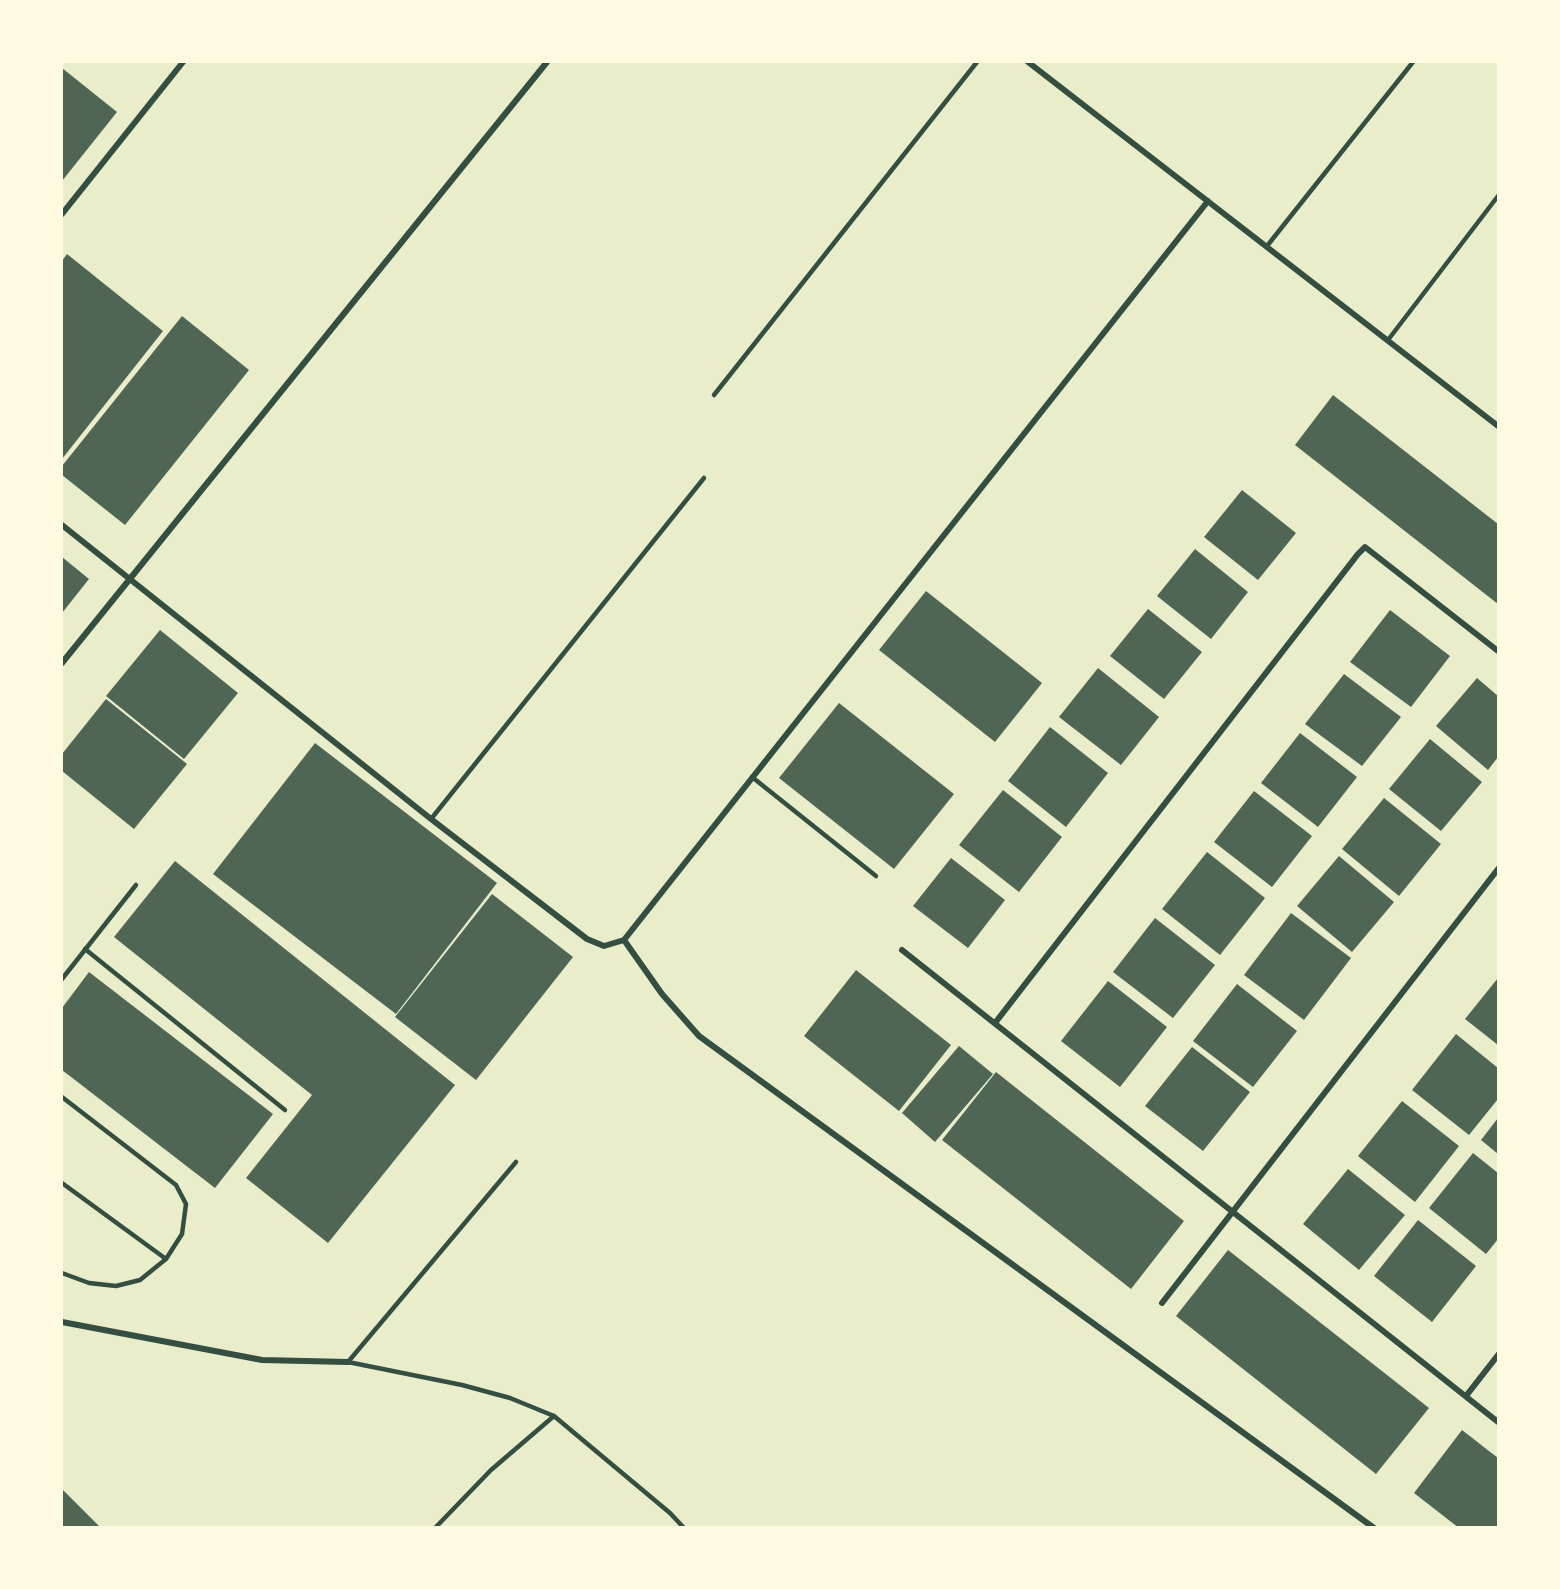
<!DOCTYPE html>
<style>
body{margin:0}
#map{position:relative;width:1560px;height:1589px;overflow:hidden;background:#e9edc9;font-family:Quicksand,sans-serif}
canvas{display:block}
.frame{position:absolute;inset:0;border:63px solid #fefae0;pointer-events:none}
</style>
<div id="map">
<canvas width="1560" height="1589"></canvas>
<div class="frame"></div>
</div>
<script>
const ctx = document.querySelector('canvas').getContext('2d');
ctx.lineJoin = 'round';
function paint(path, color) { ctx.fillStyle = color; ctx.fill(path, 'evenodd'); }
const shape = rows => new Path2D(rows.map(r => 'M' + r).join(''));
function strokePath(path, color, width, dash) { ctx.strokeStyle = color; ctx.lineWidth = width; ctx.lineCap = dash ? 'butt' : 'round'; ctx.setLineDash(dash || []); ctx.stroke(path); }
const building = shape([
 [62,68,117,112,62,181],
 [67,254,163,331,62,459,62,261],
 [182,316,249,370,125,525,62,475,62,466],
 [1333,395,1498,524,1498,604,1295,445],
 [1242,490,1296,533,1258,580,1204,537],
 [1195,549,1248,592,1211,639,1157,596],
 [62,557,89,579,62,613],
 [926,591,1042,683,995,742,879,650],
 [1148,609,1202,652,1164,699,1110,656],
 [1390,610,1450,656,1411,707,1350,662],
 [160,630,238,693,184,759,106,696],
 [1098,668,1159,717,1121,765,1059,717],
 [1344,674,1401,717,1362,766,1305,724],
 [1477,678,1498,696,1498,757,1488,770,1436,726],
 [106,699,187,764,134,829,62,771,62,754],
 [839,703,954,794,894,869,779,778],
 [1050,727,1108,773,1066,827,1008,781],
 [1300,733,1357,777,1318,827,1261,783],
 [1430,739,1482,782,1441,831,1389,789],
 [315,743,497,883,396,1014,213,874],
 [1003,790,1062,837,1019,892,959,845],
 [1254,791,1312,836,1272,887,1214,842],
 [1384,798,1441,844,1399,896,1342,849],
 [1207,852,1265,898,1220,955,1162,909],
 [1339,856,1394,902,1352,952,1297,906],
 [951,858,1005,900,968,948,913,906],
 [175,861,455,1085,328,1243,246,1178,312,1095,114,937],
 [492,894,573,957,476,1080,395,1017],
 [1291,913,1351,958,1304,1020,1244,975],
 [1155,918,1215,965,1173,1018,1113,972],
 [856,970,951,1045,899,1111,804,1036],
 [89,972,273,1114,215,1188,62,1070,62,1008],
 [1498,978,1498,1045,1465,1019],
 [1108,981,1167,1027,1120,1087,1061,1041],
 [1237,984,1297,1031,1253,1087,1193,1041],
 [1456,1034,1498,1068,1498,1099,1469,1135,1412,1090],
 [959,1046,993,1074,935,1142,902,1113],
 [1192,1047,1250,1092,1203,1151,1145,1106],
 [996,1072,1184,1221,1131,1289,942,1140],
 [1402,1101,1459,1146,1415,1202,1358,1156],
 [1498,1118,1498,1154,1481,1140],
 [1473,1153,1498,1173,1498,1239,1486,1254,1429,1208],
 [1348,1169,1405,1215,1359,1270,1303,1224],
 [1418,1220,1476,1266,1432,1322,1374,1276],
 [1228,1250,1429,1408,1376,1474,1176,1316],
 [1462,1430,1498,1458,1498,1528,1459,1528,1414,1493],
 [62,1489,101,1528,62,1528]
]);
const service = shape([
 [1267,246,1413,62],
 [1388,340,1498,196],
 [714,395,977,62],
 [752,777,876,876],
 [431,819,704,478],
 [85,949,285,1110],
 [62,979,136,885],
 [62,1097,176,1185,186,1204,182,1234,166,1259,140,1280,116,1286,89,1283,62,1273],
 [516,1162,348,1362,462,1385,510,1398,554,1416,670,1513,684,1528],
 [62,1183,166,1259],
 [435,1528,491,1470,554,1416]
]);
const minor = shape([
 [1028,62,1498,426],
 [62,214,183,62],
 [62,525,431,819,587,939,604,946,624,940,1208,201],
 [62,663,547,62],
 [624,940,662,994,699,1036,1374,1528],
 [902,950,1498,1422],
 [995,1023,1358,554,1365,547,1498,651],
 [1162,1303,1498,869],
 [62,1322,262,1360,348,1362],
 [1466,1396,1498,1355]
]);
paint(building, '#4f6655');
strokePath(service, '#344e41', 4.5);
strokePath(minor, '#344e41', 6);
</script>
